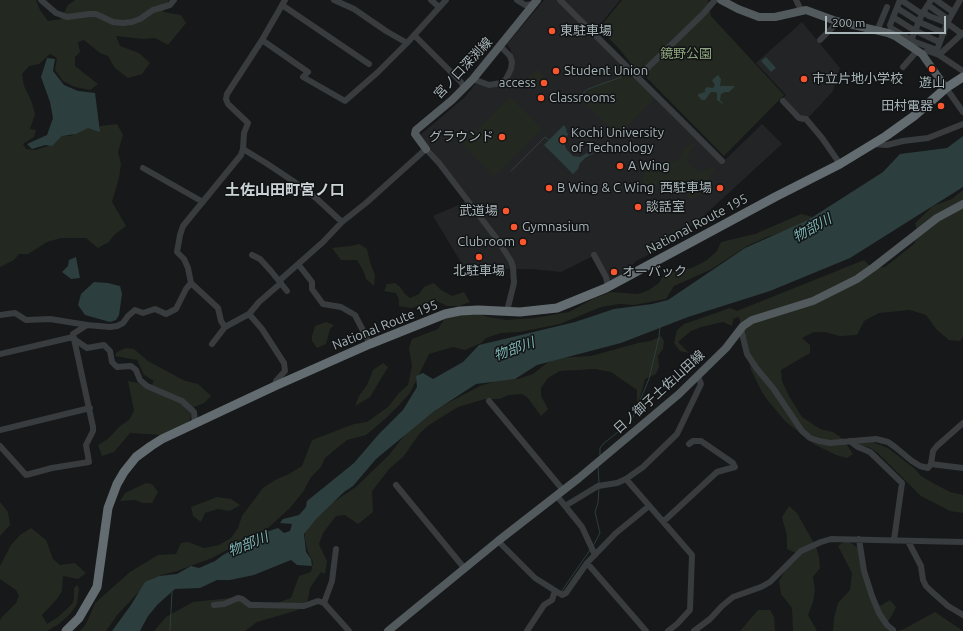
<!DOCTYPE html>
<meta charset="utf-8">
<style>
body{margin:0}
#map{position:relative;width:963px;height:631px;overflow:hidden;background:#171819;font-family:Ubuntu,sans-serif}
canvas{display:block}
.scale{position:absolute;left:825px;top:16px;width:121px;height:18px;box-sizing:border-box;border:2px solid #a8b6ba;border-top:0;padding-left:5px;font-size:12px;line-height:14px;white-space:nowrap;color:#a8b6ba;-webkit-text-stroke:3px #121314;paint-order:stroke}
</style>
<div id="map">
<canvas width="963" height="631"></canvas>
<div class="scale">200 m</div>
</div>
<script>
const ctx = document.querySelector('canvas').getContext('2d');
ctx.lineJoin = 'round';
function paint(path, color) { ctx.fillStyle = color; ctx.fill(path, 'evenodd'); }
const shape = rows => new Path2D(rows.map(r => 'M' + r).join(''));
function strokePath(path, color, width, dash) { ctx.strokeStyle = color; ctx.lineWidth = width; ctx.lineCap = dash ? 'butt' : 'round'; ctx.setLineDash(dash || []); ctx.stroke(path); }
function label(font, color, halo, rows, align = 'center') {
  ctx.font = font + ' Ubuntu,"Noto Sans JP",sans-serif'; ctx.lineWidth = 3; ctx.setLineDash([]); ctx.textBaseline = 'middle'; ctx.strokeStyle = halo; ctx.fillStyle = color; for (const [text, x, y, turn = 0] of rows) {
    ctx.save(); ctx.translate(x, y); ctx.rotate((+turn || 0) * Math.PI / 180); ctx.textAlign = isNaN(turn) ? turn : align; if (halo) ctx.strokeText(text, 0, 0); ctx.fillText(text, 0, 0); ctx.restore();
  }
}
const built = shape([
 [544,0,620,0,595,31,724,161,762,124,782,144,698,221,657,251,636,261,623,274,610,284,593,256,561,272,531,269,465,269,433,216,470,200,420,135,464,98,477,82,504,84,514,69,511,50,507,44],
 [802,22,840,68,833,91,810,116,802,123,781,100,786,95,756,63]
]);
const green = shape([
 [0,0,36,0,40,10,48,21,61,19,68,5,75,0,169,0,163,12,181,15,186,23,168,45,155,38,143,39,116,36,120,46,139,53,150,63,142,74,128,78,115,68,108,56,100,53,84,40,78,42,80,52,75,57,75,66,98,84,90,90,75,87,63,81,55,70,57,58,50,54,39,64,29,66,22,74,24,86,31,100,35,114,30,129,36,130,34,137,23,144,26,149,36,150,48,146,58,140,63,135,70,136,80,132,85,127,98,129,100,126,117,124,123,135,118,152,121,164,119,178,112,202,126,226,114,235,109,242,98,248,86,238,61,238,47,242,28,254,19,254,14,260,0,267],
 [622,0,708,0,711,16,784,95,724,156,639,70,634,72,629,61,621,51,599,28],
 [537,69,547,79,539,86,538,85,538,81,535,77,531,78,529,81,527,79],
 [623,77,637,79,655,98,618,135,580,98,602,82],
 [510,97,542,129,494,176,463,144],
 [697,142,691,150,687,163,698,172,716,166,701,193,692,200,673,182,668,181,661,185,652,187,642,183,643,175,651,165,661,162,669,163,678,160,686,146],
 [963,190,963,337,960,341,949,340,936,329,926,315,910,310,879,313,864,321,857,335,840,336,825,332,814,332,802,338,810,345,810,353,781,370,782,381,789,396,802,417,820,429,833,432,843,439,853,454,847,458,836,455,814,444,785,421,769,402,762,392,751,370,739,317,733,319,732,326,723,322,701,327,691,331,678,342,689,353,680,351,674,343,677,330,684,324,730,308,737,311,864,260,872,268,885,267,914,244,918,234,915,223,933,206,952,199],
 [801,214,813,217,805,224,767,237,747,246,710,270,674,286,666,299,634,305,619,304,601,307,560,324,520,332,501,333,486,338,481,343,465,350,453,347,429,354,410,393,399,405,385,419,366,435,347,440,325,458,321,467,311,477,303,492,289,509,268,528,212,558,177,571,161,575,150,580,118,614,106,631,80,631,86,624,95,603,130,572,158,555,176,554,181,543,188,542,204,548,219,545,231,538,238,528,242,516,263,488,275,480,289,474,302,466,312,440,354,424,367,422,388,407,399,393,408,385,412,366,409,348,412,339,438,329,445,318,473,312,488,317,506,320,534,318,569,312,595,298,611,292,638,294,649,290,659,283,665,272,677,272,694,267,707,260,717,251,721,242,755,234],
 [359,244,367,249,370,262,375,275,374,286,366,279,364,272,357,260,341,260,332,248,340,247,351,246],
 [395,283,400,287,405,294,410,298,419,294,424,287,434,283,441,290,452,296,464,292,470,302,459,306,447,306,433,299,423,305,411,308,399,306,399,299,396,293,384,291,387,284],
 [326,322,334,325,330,329,326,344,317,348,312,341,312,336,315,326],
 [661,336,664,341,663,349,658,356,659,367,656,374,645,379,637,408,637,390,611,372,595,369,560,371,548,378,541,388,541,396,548,409,541,416,527,397,522,394,509,395,499,399,485,399,458,407,429,425,420,433,403,457,390,468,372,491,373,512,358,524,345,515,336,516,323,533,319,544,327,561,325,574,321,572,310,588,307,604,298,610,257,622,245,631,154,631,166,617,193,602,240,597,259,608,277,603,291,598,299,576,311,572,313,562,308,552,305,540,305,528,329,505,356,487,389,455,411,427,442,406,480,386,499,380,518,379,533,374,547,363,557,358,591,356,638,343,651,341],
 [126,348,134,349,148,361,185,381,198,384,211,396,204,403,192,408,190,420,180,428,162,435,130,433,114,452,102,456,98,445,108,439,120,426,129,420,134,411,128,381,138,383,149,389,154,381,144,375,137,360,115,356,117,352],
 [383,363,388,367,370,397,355,406,359,396,367,385,373,370],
 [872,442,888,448,915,469,921,476,933,483,950,492,963,495,963,513,950,511,921,496,878,453,869,447,861,446,858,443],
 [146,483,152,484,158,492,152,503,143,503,135,500,120,501,125,493],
 [217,497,231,499,240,505,230,511,218,509,205,513,201,522,193,516,191,507],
 [0,502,8,512,10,525,0,536],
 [789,506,797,513,816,547,819,557,820,568,813,577,815,590,813,602,808,615,817,631,793,631,792,608,781,594,779,581,796,553,787,549,787,536,782,517],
 [31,528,46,540,53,559,60,565,75,563,86,573,78,579,63,576,62,591,57,599,42,615,47,624,58,617,72,604,74,598,74,588,77,585,79,588,77,604,70,614,59,624,47,631,0,631,0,621,1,618,16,603,19,596,16,590,0,579,0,566,11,545,20,535],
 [846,540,863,551,871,595,880,606,890,600,896,607,892,615,885,626,889,631,833,631,834,618,838,603,850,590,852,573,838,546],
 [758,610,770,610,774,617,775,631,740,631],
 [935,612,963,631,898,631,904,629]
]);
const water = shape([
 [766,57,776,68,771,72,761,61],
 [47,58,55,59,53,71,64,85,78,91,95,93,100,132,88,128,76,134,62,136,52,146,45,145,32,149,27,144,47,135,53,118,50,102,41,77],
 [718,75,721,79,720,86,735,86,729,92,725,92,721,94,720,100,724,105,717,100,717,94,716,92,711,92,705,100,702,100,698,96,698,94,705,92,705,89,707,87,713,88,715,85,712,80],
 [564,125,567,130,566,131,568,134,565,141,565,146,567,150,573,156,580,157,587,153,589,155,591,153,594,153,585,158,580,163,578,169,573,174,544,145],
 [963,136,963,187,850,258,770,291,688,317,621,343,537,365,515,379,476,384,433,412,376,459,353,486,344,492,316,519,304,534,306,552,311,559,312,566,297,565,291,560,254,575,230,580,217,580,200,588,175,589,158,604,148,616,140,631,112,631,131,605,145,582,159,576,177,574,191,566,199,568,215,561,223,555,263,533,278,528,284,533,290,531,292,524,280,523,283,519,299,515,306,507,307,501,354,463,378,435,403,410,417,387,416,376,423,373,433,379,463,362,479,345,575,322,614,309,652,304,668,300,745,248,808,220,883,172,900,154,947,148],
 [76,257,80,278,71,279,62,272,68,266,69,260],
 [94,282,108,283,120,286,122,294,119,315,116,320,110,322,85,315,78,305,81,294]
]);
const stream = shape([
 [574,101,588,89,621,77],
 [511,171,545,137,549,140],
 [600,455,600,448,604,443,627,425,633,417,649,379,659,337,660,327],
 [598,466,599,483],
 [593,546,600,533,595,512,598,503,599,488],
 [561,592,590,550],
 [170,631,172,592]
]);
const minor = shape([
 [41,0,56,13,67,17,90,14,96,14,113,22,123,23,132,22,140,19,153,10,170,5,174,0],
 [334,0,354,9,386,31,407,43],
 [431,0,439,7],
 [517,0,525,5,535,4],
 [560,0,722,161],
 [796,0,801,10],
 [900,0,890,25,891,28,915,42,937,50,947,23,960,0],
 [901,0,922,14],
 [936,0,953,12],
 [282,5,369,64],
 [928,5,949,20],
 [897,8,919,22,944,33],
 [923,12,929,16,947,23,962,34],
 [893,17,912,29,939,42],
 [877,31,887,7],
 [414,35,461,82,464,88],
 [262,40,308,72,303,77,345,101,378,72,407,43,446,0],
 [820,40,838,22],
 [910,43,922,14,931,0],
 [922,54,928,51,939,55,963,71],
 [939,55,963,33],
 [903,67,917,51],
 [638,77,703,14,715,0],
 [473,79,489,85,501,83,506,79,511,69,512,62,510,56,500,46],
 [946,88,963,112],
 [783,101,799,118,806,119,822,138,840,164],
 [873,144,887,145,903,141,928,138,963,124],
 [243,149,266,163,293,181,316,198,342,222],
 [143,168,203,202],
 [252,255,260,259,271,271,287,291],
 [594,255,606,277,608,287],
 [298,264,312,282,312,289,323,304,341,307,355,315,370,344],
 [279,281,323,242,342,222,366,203,426,149,439,163,497,239,511,261,513,267,514,283,507,311],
 [249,314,262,329,284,363,285,371,276,381,275,386],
 [0,315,15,313,26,320,50,319,87,325,110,327,117,326,123,323,128,316,135,310,143,313,155,309,166,314,176,309,186,289,191,283],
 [225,327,221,321,218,308,191,283,188,268,184,259,177,252,180,235,183,226,241,155,243,149,244,133,248,123,228,104,226,99,227,94,262,40,285,0],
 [741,329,747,354,757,369,773,388,802,431,810,438,819,441,830,443,876,439,888,442,895,447,912,461,920,466,928,468,931,464,933,451,937,446,963,423],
 [74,339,87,348,104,345,110,351,112,362,117,367,131,366,136,370,140,380,147,386,182,401,194,412,195,424],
 [212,344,225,327,249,314,259,302,281,283],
 [0,354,73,337],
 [489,401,563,490],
 [0,430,90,408],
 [850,441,858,447,870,452,902,483,894,540],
 [0,446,26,475,52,468,89,462,86,445,93,431,93,427,73,334,87,325],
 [931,464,963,468],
 [626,479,692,555,690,610,677,624,668,631],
 [396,485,465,569],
 [557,496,582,527,595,555],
 [565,506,598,486,617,483,626,479,643,467,677,434,701,384,698,376],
 [664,521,717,472,735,467,733,463,701,441,693,441,689,444],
 [859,539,864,571,872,596,879,613,887,625,893,630],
 [498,541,535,578,562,595,566,593,587,563,616,533,649,506],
 [908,541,921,566,923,580,926,586,931,591,948,606,963,615],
 [587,563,646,631],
 [324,603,332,581,336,549],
 [214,605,224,604,238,598,242,599,250,605,257,605,304,606,318,601,324,603,349,631],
 [527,631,544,605,552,600,555,591],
 [694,631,710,619,722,606,733,597,761,587,770,582,801,551,821,542,831,539,963,542]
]);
const major = shape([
 [721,0,738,9,759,17,775,17,806,10,836,21,888,33,895,36,922,54,946,88],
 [426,149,415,134,416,130,452,100,473,79,537,0],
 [388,631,498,541,579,478,679,394,726,348,743,326,752,320,813,301,857,279,874,267,937,218,963,204]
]);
const highway = shape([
 [66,631,79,618,97,587,108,508,117,484,124,472,136,457,151,446,162,439,275,386,370,344,445,314,460,311,478,310,520,312,557,308,606,288,775,197,840,164,886,136,914,116,946,88,963,77]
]);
const markers = [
 [552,31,4,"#fb562d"],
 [932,69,4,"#fb562d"],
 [556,71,4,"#fb562d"],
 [804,79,4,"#fb562d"],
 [544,83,4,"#fb562d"],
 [541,98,4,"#fb562d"],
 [941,106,4,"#fb562d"],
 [502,137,4,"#fb562d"],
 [563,140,4,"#fb562d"],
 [620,166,4,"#fb562d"],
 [549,188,4,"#fb562d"],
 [720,188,4,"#fb562d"],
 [638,207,4,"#fb562d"],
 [506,211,4,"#fb562d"],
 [514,227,4,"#fb562d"],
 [523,242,4,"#fb562d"],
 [479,257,4,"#fb562d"],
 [614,272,4,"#fb562d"]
];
const poiNames = [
 ["東駐車場",560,31],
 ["Student Union",564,71],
 ["市立片地小学校",812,79],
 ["access",536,83,"right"],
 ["遊山",932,83,"center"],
 ["Classrooms",549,98],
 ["田村電器",933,106,"right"],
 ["Kochi University",571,133],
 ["of Technology",571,148],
 ["グラウンド",494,137,"right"],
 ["A Wing",628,166],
 ["B Wing & C Wing",557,188],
 ["西駐車場",712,188,"right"],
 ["談話室",646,207],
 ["武道場",498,211,"right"],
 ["Gymnasium",522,227],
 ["Clubroom",515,242,"right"],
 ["北駐車場",479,271,"center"],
 ["オーバック",622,272]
];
const parkNames = [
 ["鏡野公園",686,54]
];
const streetNames = [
 ["宮ノ口深渕線",463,68,-47],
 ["National Route 195",697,224,-28],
 ["National Route 195",385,325,-22],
 ["日ノ御子土佐山田線",659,392,-42]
];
const waterNames = [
 ["物部川",812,228,-29],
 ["物部川",514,349,-20],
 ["物部川",248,544,-22]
];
const quarterNames = [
 ["土佐山田町宮ノ口",285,190]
];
paint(built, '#232426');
paint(green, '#232921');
paint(water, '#2c3e3d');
strokePath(stream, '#2c3e3d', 1);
strokePath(minor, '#383c3e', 6);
strokePath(major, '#535a5d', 8);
strokePath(highway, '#636c70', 9);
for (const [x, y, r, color] of markers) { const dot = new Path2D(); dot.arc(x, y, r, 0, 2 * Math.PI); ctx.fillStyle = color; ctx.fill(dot); strokePath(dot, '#121314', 1.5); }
label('13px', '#a8b6ba', '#121314', poiNames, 'left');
label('13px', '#8ea57e', '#121314', parkNames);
label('13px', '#a8b6ba', '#121314', streetNames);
label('italic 14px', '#7eb6b6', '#121314', waterNames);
label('bold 15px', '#cad2d5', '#121314', quarterNames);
</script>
